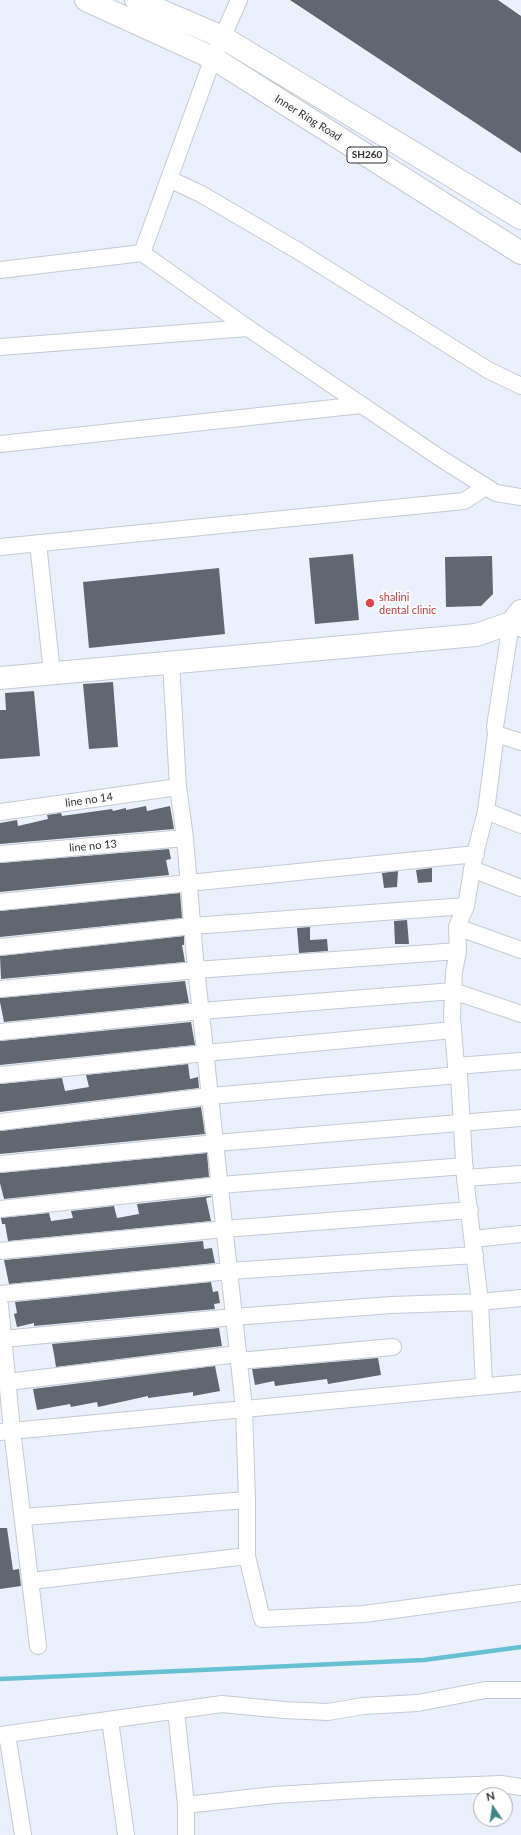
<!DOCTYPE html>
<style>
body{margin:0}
#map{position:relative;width:521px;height:1835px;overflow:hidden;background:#ebf1fc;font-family:Lato,sans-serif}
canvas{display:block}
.north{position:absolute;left:473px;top:1787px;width:40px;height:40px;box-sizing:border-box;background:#fefefe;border:1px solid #aaabad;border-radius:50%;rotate:347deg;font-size:11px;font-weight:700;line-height:16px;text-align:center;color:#2c2f33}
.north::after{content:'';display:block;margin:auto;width:14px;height:18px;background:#3e8682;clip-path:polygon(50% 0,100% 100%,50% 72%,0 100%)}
</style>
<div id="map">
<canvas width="521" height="1835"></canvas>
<div class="north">N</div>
</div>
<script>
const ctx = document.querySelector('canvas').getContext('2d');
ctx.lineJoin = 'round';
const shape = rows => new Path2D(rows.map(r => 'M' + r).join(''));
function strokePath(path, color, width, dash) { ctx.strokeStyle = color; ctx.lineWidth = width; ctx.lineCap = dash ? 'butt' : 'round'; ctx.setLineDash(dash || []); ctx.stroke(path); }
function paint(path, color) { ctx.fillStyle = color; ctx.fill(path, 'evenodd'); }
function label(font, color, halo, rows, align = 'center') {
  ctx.font = font + ' Lato,sans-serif'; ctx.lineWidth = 4; ctx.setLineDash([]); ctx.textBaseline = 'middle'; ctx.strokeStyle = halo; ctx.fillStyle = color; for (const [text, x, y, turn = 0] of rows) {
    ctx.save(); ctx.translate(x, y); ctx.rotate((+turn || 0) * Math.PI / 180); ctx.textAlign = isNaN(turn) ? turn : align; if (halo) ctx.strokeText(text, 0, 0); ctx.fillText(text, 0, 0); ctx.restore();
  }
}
const stream = shape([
 [0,1679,424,1660,521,1647]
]);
const building = shape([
 [290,0,498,0,521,16,521,153],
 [353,554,359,620,315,624,309,558],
 [492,556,493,594,481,606,446,607,445,557],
 [219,568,225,634,89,648,83,582],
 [113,682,118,747,89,749,83,684],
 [34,691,40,756,0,759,0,710,6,710,5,693],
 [146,806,147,811,170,806,174,829,0,844,0,823,17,820,18,826,48,819,47,815,61,813,62,816,112,809,113,811,126,808,126,810],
 [169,849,171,859,166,860,169,875,0,892,0,863],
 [432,868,432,882,418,883,416,870],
 [398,871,397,887,384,888,382,873],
 [180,893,182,918,0,937,0,911],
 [407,920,409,944,395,944,394,921],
 [310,927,310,940,327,939,328,951,299,953,297,928],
 [184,936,184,945,182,945,185,962,1,979,0,956],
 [185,981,189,1003,4,1022,0,1002,0,998],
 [191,1022,195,1045,0,1065,0,1041],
 [188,1064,190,1079,198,1077,199,1088,0,1112,0,1084,62,1078,65,1091,89,1087,86,1075],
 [201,1107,205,1134,0,1154,0,1131],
 [207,1153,209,1177,4,1199,0,1183,0,1173],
 [211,1196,211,1197,206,1198,211,1221,8,1241,5,1224,2,1224,1,1218,49,1213,51,1221,73,1218,71,1211,114,1206,117,1218,139,1214,137,1204],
 [203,1241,204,1249,212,1248,215,1263,9,1284,4,1260],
 [211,1282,213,1292,218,1291,220,1303,214,1304,215,1309,34,1326,34,1323,17,1327,14,1314,17,1313,15,1302],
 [219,1328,222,1346,56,1367,54,1354,52,1344],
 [378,1358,381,1375,328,1384,327,1379,275,1386,274,1381,255,1385,252,1369],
 [215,1366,220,1391,193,1396,193,1392,148,1398,148,1396,98,1407,97,1402,71,1407,70,1404,37,1410,33,1389],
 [0,1528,7,1528,13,1570,19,1569,21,1586,0,1589]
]);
const street = shape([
 [169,179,201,194,300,252,488,370,521,386],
 [142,253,248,328,440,458,496,493,521,497],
 [0,270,142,253,213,58,239,0],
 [0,347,248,328],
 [0,444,361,405],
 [38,543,52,673],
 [0,547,464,501,486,487],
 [496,734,521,742],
 [486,811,521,825],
 [0,812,178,787],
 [0,854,185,838],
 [472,869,521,888],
 [0,902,476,854],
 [457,927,521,950],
 [0,947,192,926,466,906],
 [0,989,196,970,458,951],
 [0,1032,201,1011,453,991,521,1014],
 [456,1066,521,1061],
 [0,1075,205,1053,453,1030],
 [0,1122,210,1096,459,1075],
 [0,1164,215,1143,521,1118],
 [465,1178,521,1174],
 [0,1209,220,1185,465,1166],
 [473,1239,521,1234],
 [0,1251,224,1229,470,1210],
 [0,1294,229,1271,475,1255],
 [0,1305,12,1430,38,1646],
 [3,1339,234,1317,391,1305,480,1302,521,1298],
 [239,1361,393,1347],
 [8,1382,238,1354],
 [484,1386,480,1302,465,1178,459,1075,456,1066,452,1017,454,972,458,951,457,927,466,906,474,858,486,811,496,734,495,727,511,623,521,629],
 [0,1432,521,1383],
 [247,1500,247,1556,262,1619,364,1614,521,1593],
 [23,1517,247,1500,244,1408,195,959,185,838,178,787,171,662],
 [31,1581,247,1556],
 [176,1711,186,1805],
 [110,1720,126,1835],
 [7,1734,23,1835],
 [0,1735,222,1704,284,1710,328,1712,363,1706,418,1703,485,1690,521,1690],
 [186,1835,186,1805,274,1795,376,1789,501,1784,521,1787]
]);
const secondary = shape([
 [0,678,476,635,511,623,521,611]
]);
const highway = shape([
 [86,0,213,58,521,253],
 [136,0,222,37,521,218]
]);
const markers = [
 [370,603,5,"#e0444e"]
];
const shields = [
 [367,155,40]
];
const shieldNames = [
 ["SH260",367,155]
];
const streetNames = [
 ["Inner Ring Road",308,118,32],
 ["line no 14",89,800,-8],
 ["line no 13",93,846,-5]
];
const healthNames = [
 ["shalini",379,597],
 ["dental clinic",379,610]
];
strokePath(stream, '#66bfd2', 4.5);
paint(building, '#61676f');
strokePath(street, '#c3cad3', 18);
strokePath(secondary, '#c3cad3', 24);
strokePath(highway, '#c3cad3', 24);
strokePath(street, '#fff', 16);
strokePath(secondary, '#fff', 22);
strokePath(highway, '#fff', 22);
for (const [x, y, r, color] of markers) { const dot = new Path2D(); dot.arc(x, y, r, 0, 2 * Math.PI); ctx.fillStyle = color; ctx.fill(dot); strokePath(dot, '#fefefe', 1.5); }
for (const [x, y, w] of shields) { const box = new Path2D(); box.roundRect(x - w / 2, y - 8, w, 16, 3); ctx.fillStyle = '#fefefe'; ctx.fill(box); strokePath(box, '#2c2f33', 1); }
label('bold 10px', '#2c2f33', null, shieldNames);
label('11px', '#2c2f33', '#fefefe', streetNames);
label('11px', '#be3a42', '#fefefe', healthNames, 'left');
</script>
